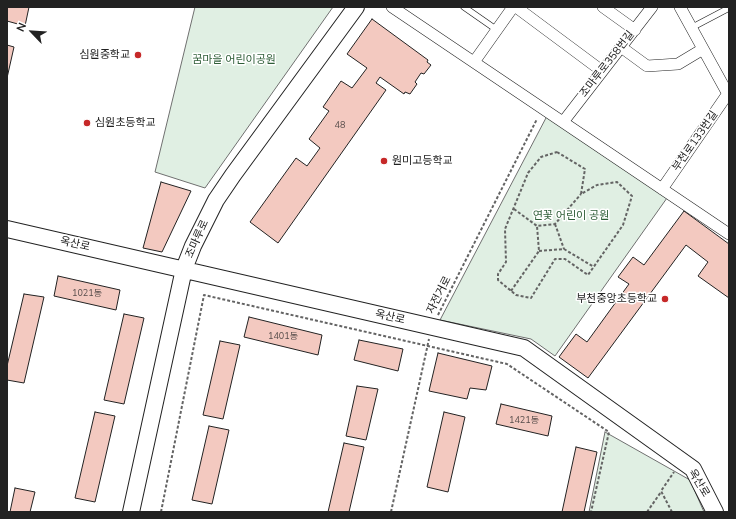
<!DOCTYPE html>
<meta charset="utf-8">
<style>
body{margin:0}
#map{position:relative;width:736px;height:519px;overflow:hidden;background:#fff;font-family:Mulish,sans-serif}
canvas{display:block}
.frame{position:absolute;inset:0;border:8px solid #222;pointer-events:none}
.north{position:absolute;left:12px;top:12px;width:40px;height:40px;-webkit-text-stroke:3px #fff;paint-order:stroke;rotate:295deg;font-size:11px;font-weight:700;line-height:16px;text-align:center;color:#222}
.north::after{content:'';display:block;margin:auto;width:14px;height:18px;background:#222;clip-path:polygon(50% 0,100% 100%,50% 72%,0 100%)}
</style>
<div id="map">
<canvas width="736" height="519"></canvas>
<div class="frame"></div>
<div class="north">N</div>
</div>
<script>
const ctx = document.querySelector('canvas').getContext('2d');
ctx.lineJoin = 'round';
function paint(path, color) { ctx.fillStyle = color; ctx.fill(path, 'evenodd'); }
const shape = rows => new Path2D(rows.map(r => 'M' + r).join(''));
function strokePath(path, color, width, dash) { ctx.strokeStyle = color; ctx.lineWidth = width; ctx.lineCap = dash ? 'butt' : 'round'; ctx.setLineDash(dash || []); ctx.stroke(path); }
function label(font, color, halo, rows, align = 'center') {
  ctx.font = font + ' Mulish,"Noto Sans KR",sans-serif'; ctx.lineWidth = 3; ctx.setLineDash([]); ctx.textBaseline = 'middle'; ctx.strokeStyle = halo; ctx.fillStyle = color; for (const [text, x, y, turn = 0] of rows) {
    ctx.save(); ctx.translate(x, y); ctx.rotate((+turn || 0) * Math.PI / 180); ctx.textAlign = isNaN(turn) ? turn : align; if (halo) ctx.strokeText(text, 0, 0); ctx.fillText(text, 0, 0); ctx.restore();
  }
}
const green = shape([
 [195,7,333,7,205,188,155,172,195,7],
 [547,116,667,198,555,356,531,339,440,320,547,116],
 [605,432,690,480,704,512,589,512,605,432]
]);
const building = shape([
 [7,7,29,7,25,26,7,21,7,7],
 [372,19,428,60,427,62,431,65,424,74,421,73,415,82,417,84,410,94,405,92,404,94,380,77,376,83,386,90,278,243,250,222,296,158,307,166,320,148,309,139,329,111,323,107,341,81,352,88,367,68,347,54,372,19],
 [7,45,14,47,7,78,7,45],
 [161,182,191,191,162,252,143,248,161,182],
 [684,211,729,244,729,298,698,276,708,262,686,245,588,378,559,357,576,334,587,342,629,284,618,277,633,257,644,265,684,211],
 [58,276,120,290,116,310,54,296,58,276],
 [24,294,44,297,24,383,7,380,7,366,24,294],
 [124,314,144,318,124,404,104,400,124,314],
 [249,317,322,335,318,355,244,337,249,317],
 [359,340,403,349,398,371,354,360,359,340],
 [220,341,240,345,223,419,203,415,220,341],
 [438,353,492,366,486,390,470,388,467,399,429,391,438,353],
 [357,386,378,389,366,440,346,436,357,386],
 [501,404,552,416,548,436,496,424,501,404],
 [95,412,115,416,95,502,75,498,95,412],
 [444,412,465,417,448,492,427,487,444,412],
 [209,426,229,430,212,504,192,500,209,426],
 [344,443,364,447,349,512,328,512,344,443],
 [576,447,597,452,584,512,562,512,576,447],
 [15,488,35,492,30,512,10,512,15,488]
]);
const path = shape([
 [557,152,585,169,581,194,597,185,617,182,632,196,623,225,588,275,565,259,555,259,531,298,516,295,498,280,498,274,506,262,505,229,528,173,541,157,557,152],
 [514,209,537,226,555,224,581,194],
 [555,224,564,249],
 [539,251,564,249,594,267],
 [511,291,539,251,537,226],
 [438,315,537,119],
 [161,512,204,295,507,364,609,432,591,512],
 [391,512,429,339],
 [647,512,661,492],
 [672,512,661,491,674,472]
]);
const lane = shape([
 [464,7,497,30],
 [691,28,729,8]
]);
const street = shape([
 [392,7,729,234],
 [516,7,602,71],
 [603,7,635,30],
 [680,7,729,96],
 [621,47,647,66,678,64,703,49],
 [474,62,513,7],
 [563,122,652,7],
 [662,189,729,92]
]);
const secondary = shape([
 [7,229,524,348,693,469,715,512],
 [131,512,184,269,193,246,216,200,233,175,356,7]
]);
const markers = [
 [138,55,4,"#c62828"],
 [87,123,4,"#c62828"],
 [384,161,4,"#c62828"],
 [665,299,4,"#c62828"]
];
const numberNames = [
 ["48",340,125],
 ["1021동",87,293],
 ["1401동",283,336],
 ["1421동",524,420]
];
const poiNames = [
 ["심원중학교",130,55],
 ["심원초등학교",95,123,"left"],
 ["원미고등학교",392,161,"left"],
 ["부천중앙초등학교",657,299]
];
const parkNames = [
 ["꿈마을 어린이공원",234,60],
 ["연꽃 어린이 공원",571,216]
];
const streetNames = [
 ["조마루로358번길",607,64,-52],
 ["부천로133번길",695,141,-55],
 ["조마루로",197,239,-66],
 ["옥산로",75,244,13],
 ["자전거로",439,295,-63],
 ["옥산로",390,317,13],
 ["옥산로",699,483,59]
];
paint(green, '#e0efe3');
strokePath(green, '#6f6f6f', 1);
paint(building, '#f3c9c0');
strokePath(building, '#222', 1);
strokePath(lane, '#222', 7);
strokePath(street, '#222', 12);
strokePath(secondary, '#222', 18);
strokePath(path, '#646464', 2, [3, 2]);
strokePath(lane, '#fff', 5.5);
strokePath(street, '#fff', 11);
strokePath(secondary, '#fff', 16);
for (const [x, y, r, color] of markers) { const dot = new Path2D(); dot.arc(x, y, r, 0, 2 * Math.PI); ctx.fillStyle = color; ctx.fill(dot); strokePath(dot, '#fff', 1.5); }
label('9px', '#564c4a', null, numberNames);
label('11px', '#222', '#fff', poiNames, 'right');
label('11px', '#2f5e38', '#fff', parkNames);
label('11px', '#222', '#fff', streetNames);
</script>
